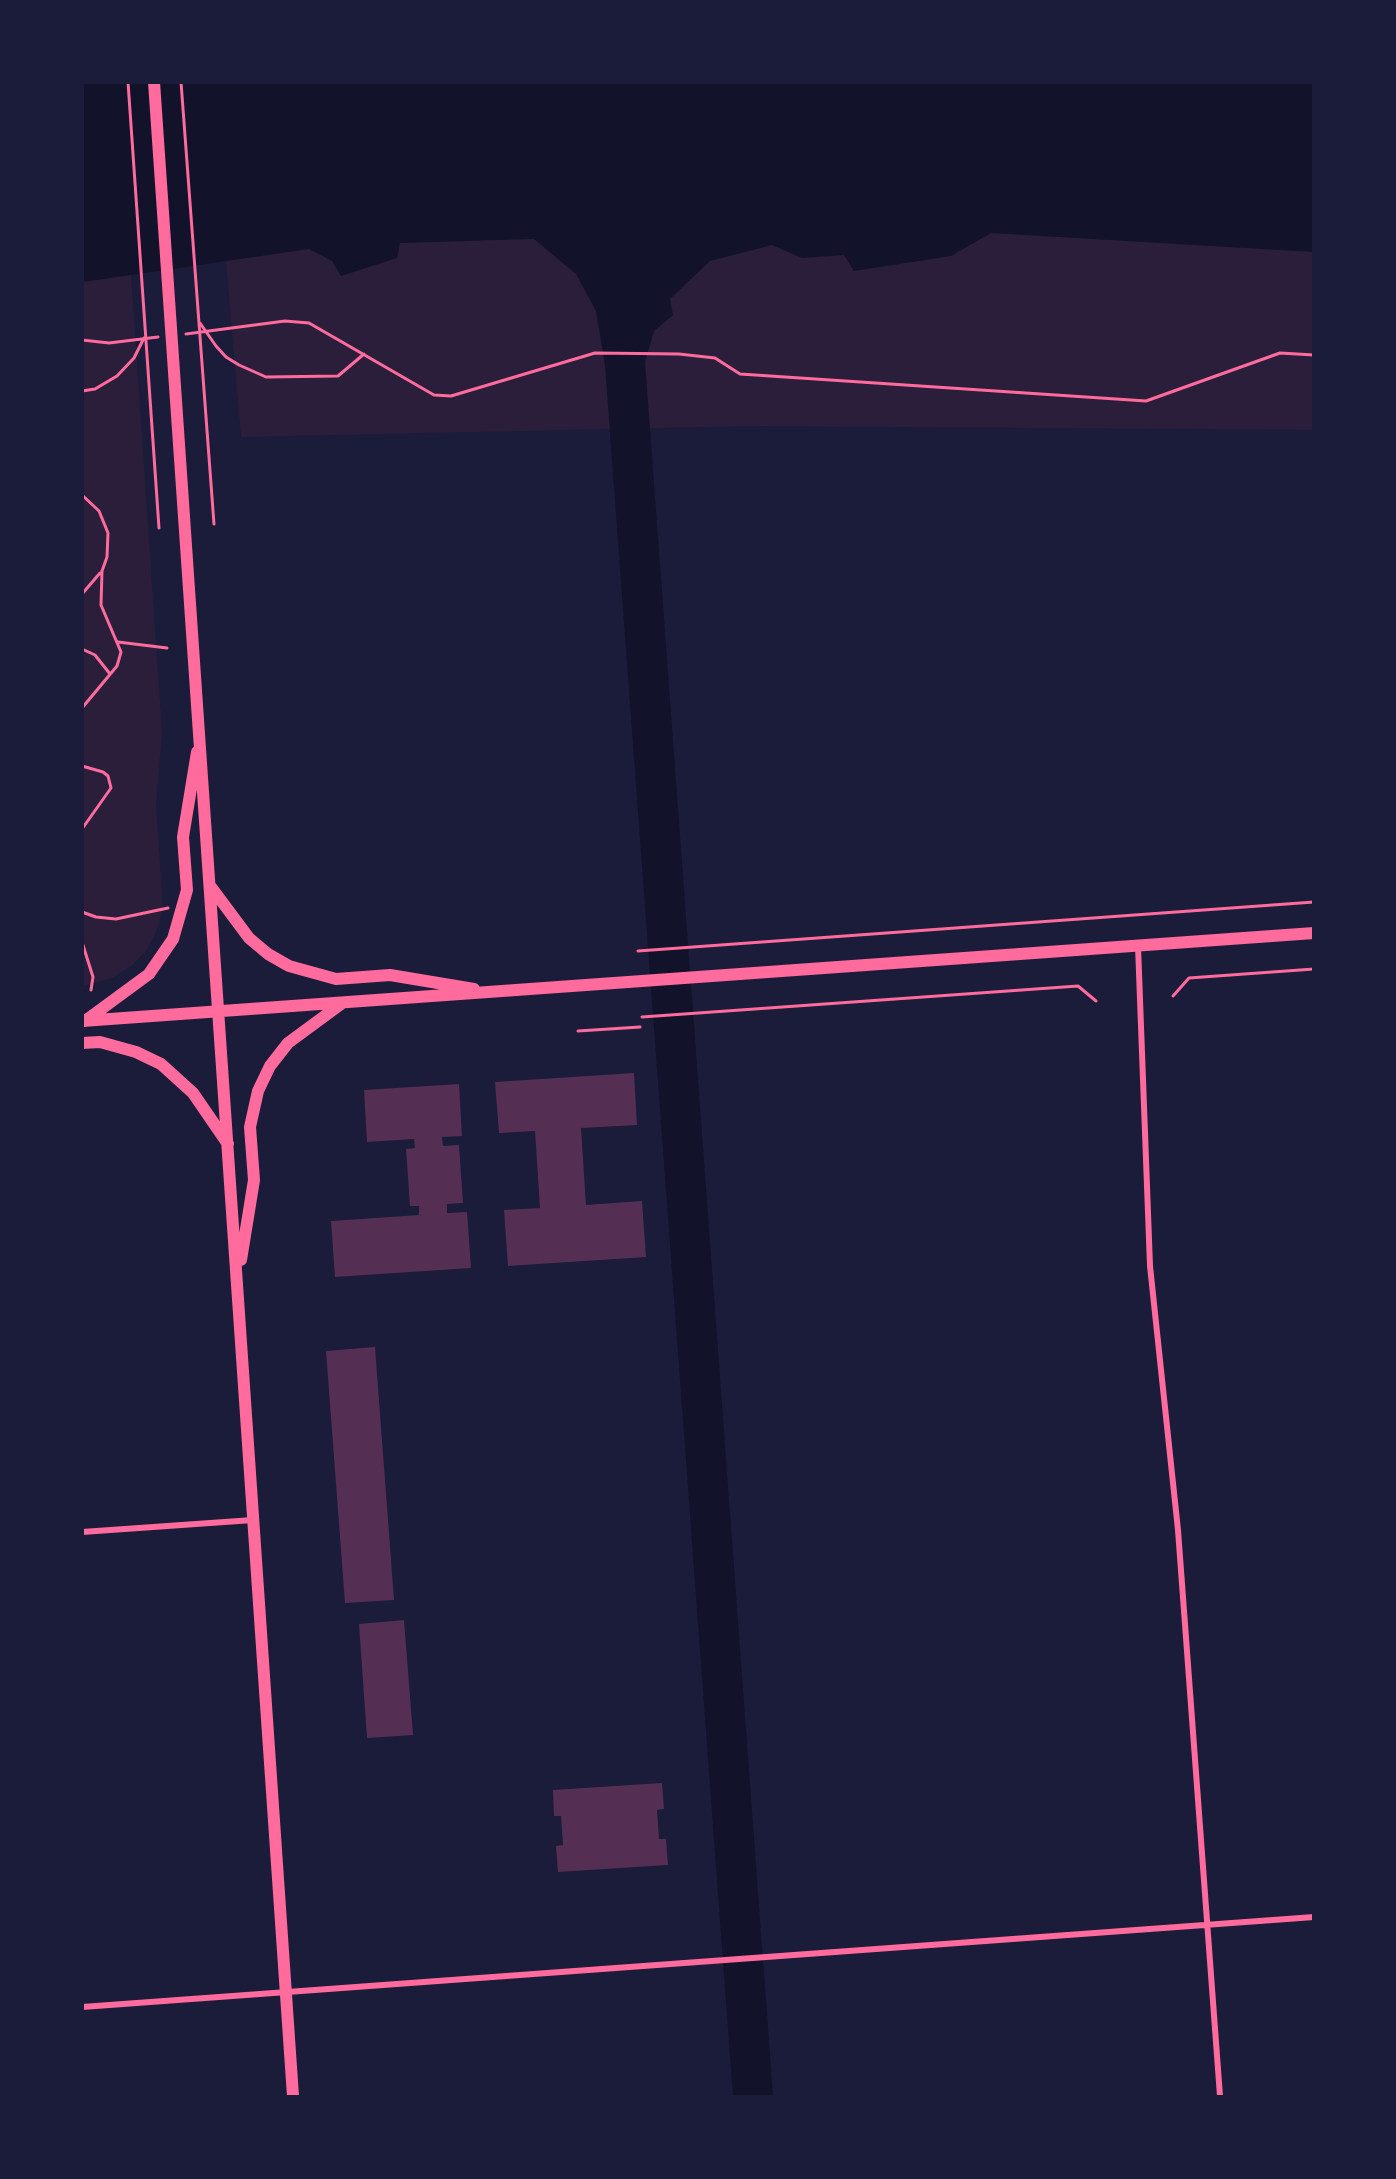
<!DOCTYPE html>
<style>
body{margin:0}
#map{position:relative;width:1396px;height:2179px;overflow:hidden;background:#1b1b3a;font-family:"IBM Plex Sans",sans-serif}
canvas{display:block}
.frame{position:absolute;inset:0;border:84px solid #1b1b3a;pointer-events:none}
</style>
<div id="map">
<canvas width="1396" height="2179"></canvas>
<div class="frame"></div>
</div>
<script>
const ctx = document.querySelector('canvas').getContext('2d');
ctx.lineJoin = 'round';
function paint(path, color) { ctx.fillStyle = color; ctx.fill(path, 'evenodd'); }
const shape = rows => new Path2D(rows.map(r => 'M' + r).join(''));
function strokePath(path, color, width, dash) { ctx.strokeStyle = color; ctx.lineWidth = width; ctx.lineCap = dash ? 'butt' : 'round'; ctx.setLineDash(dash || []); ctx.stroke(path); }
const green = shape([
 [83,83,1313,83,1313,430,753,426,241,437,226,261,131,275,162,731,156,804,163,907,157,930,147,950,131,966,112,978,83,986]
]);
const water = shape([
 [82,83,1313,83,1313,252,991,233,951,256,854,271,844,255,802,258,772,245,710,261,670,299,673,315,654,331,645,362,773,2096,733,2096,605,365,596,311,576,274,534,239,400,243,397,258,341,276,332,261,309,249,83,282]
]);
const building = shape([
 [634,1073,637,1125,581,1128,586,1205,642,1201,646,1257,508,1266,504,1210,540,1208,535,1131,499,1133,495,1082],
 [459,1084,462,1136,442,1137,443,1146,459,1145,463,1203,447,1204,447,1213,467,1212,471,1268,335,1277,331,1221,419,1215,419,1206,410,1206,406,1149,415,1148,414,1139,367,1142,364,1090],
 [375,1347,394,1600,345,1603,326,1351],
 [404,1620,413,1735,367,1738,359,1624],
 [662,1783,664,1809,657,1810,659,1839,666,1839,668,1865,558,1872,556,1846,563,1845,561,1816,554,1816,553,1790]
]);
const path = shape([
 [128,82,159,528],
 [181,82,214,524],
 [200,323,216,346,226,357,239,365,266,377,338,376,364,354],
 [186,334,285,321,309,323,434,395,451,396,595,353,679,354,715,358,740,374,1146,401,1280,353,1314,355],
 [82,340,109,343,158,337],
 [82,391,95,389,117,376,134,358,144,338],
 [82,495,99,511,108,533,107,557,102,571,101,605,121,652,117,666,82,708],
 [82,594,100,573],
 [118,642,167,648],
 [82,649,95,655,110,674],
 [82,766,103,772,108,776,111,788,82,829],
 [82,912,96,917,116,919,168,908],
 [82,942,93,977,91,990],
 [638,951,1314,902],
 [1173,996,1189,978,1314,969],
 [642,1017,1078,986,1096,1001],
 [578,1031,640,1027]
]);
const minor = shape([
 [1138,946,1150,1266,1178,1530,1220,2096],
 [82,1532,253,1520],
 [82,2007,1314,1917]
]);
const secondary = shape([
 [154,82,293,2096],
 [211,887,249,938,268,954,289,966,336,979,390,975,474,989],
 [82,1021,1314,933],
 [85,1021,149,974,173,939,187,890,183,837,197,752],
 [82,1043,100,1042,136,1052,161,1064,193,1093,228,1144],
 [241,1260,254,1180,250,1127,258,1091,270,1066,288,1043,341,1004]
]);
paint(green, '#2a1e3b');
paint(water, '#12122b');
paint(building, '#542f53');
strokePath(path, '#ff6b9d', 3);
strokePath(minor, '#ff6b9d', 6);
strokePath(secondary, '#ff6b9d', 12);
</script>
